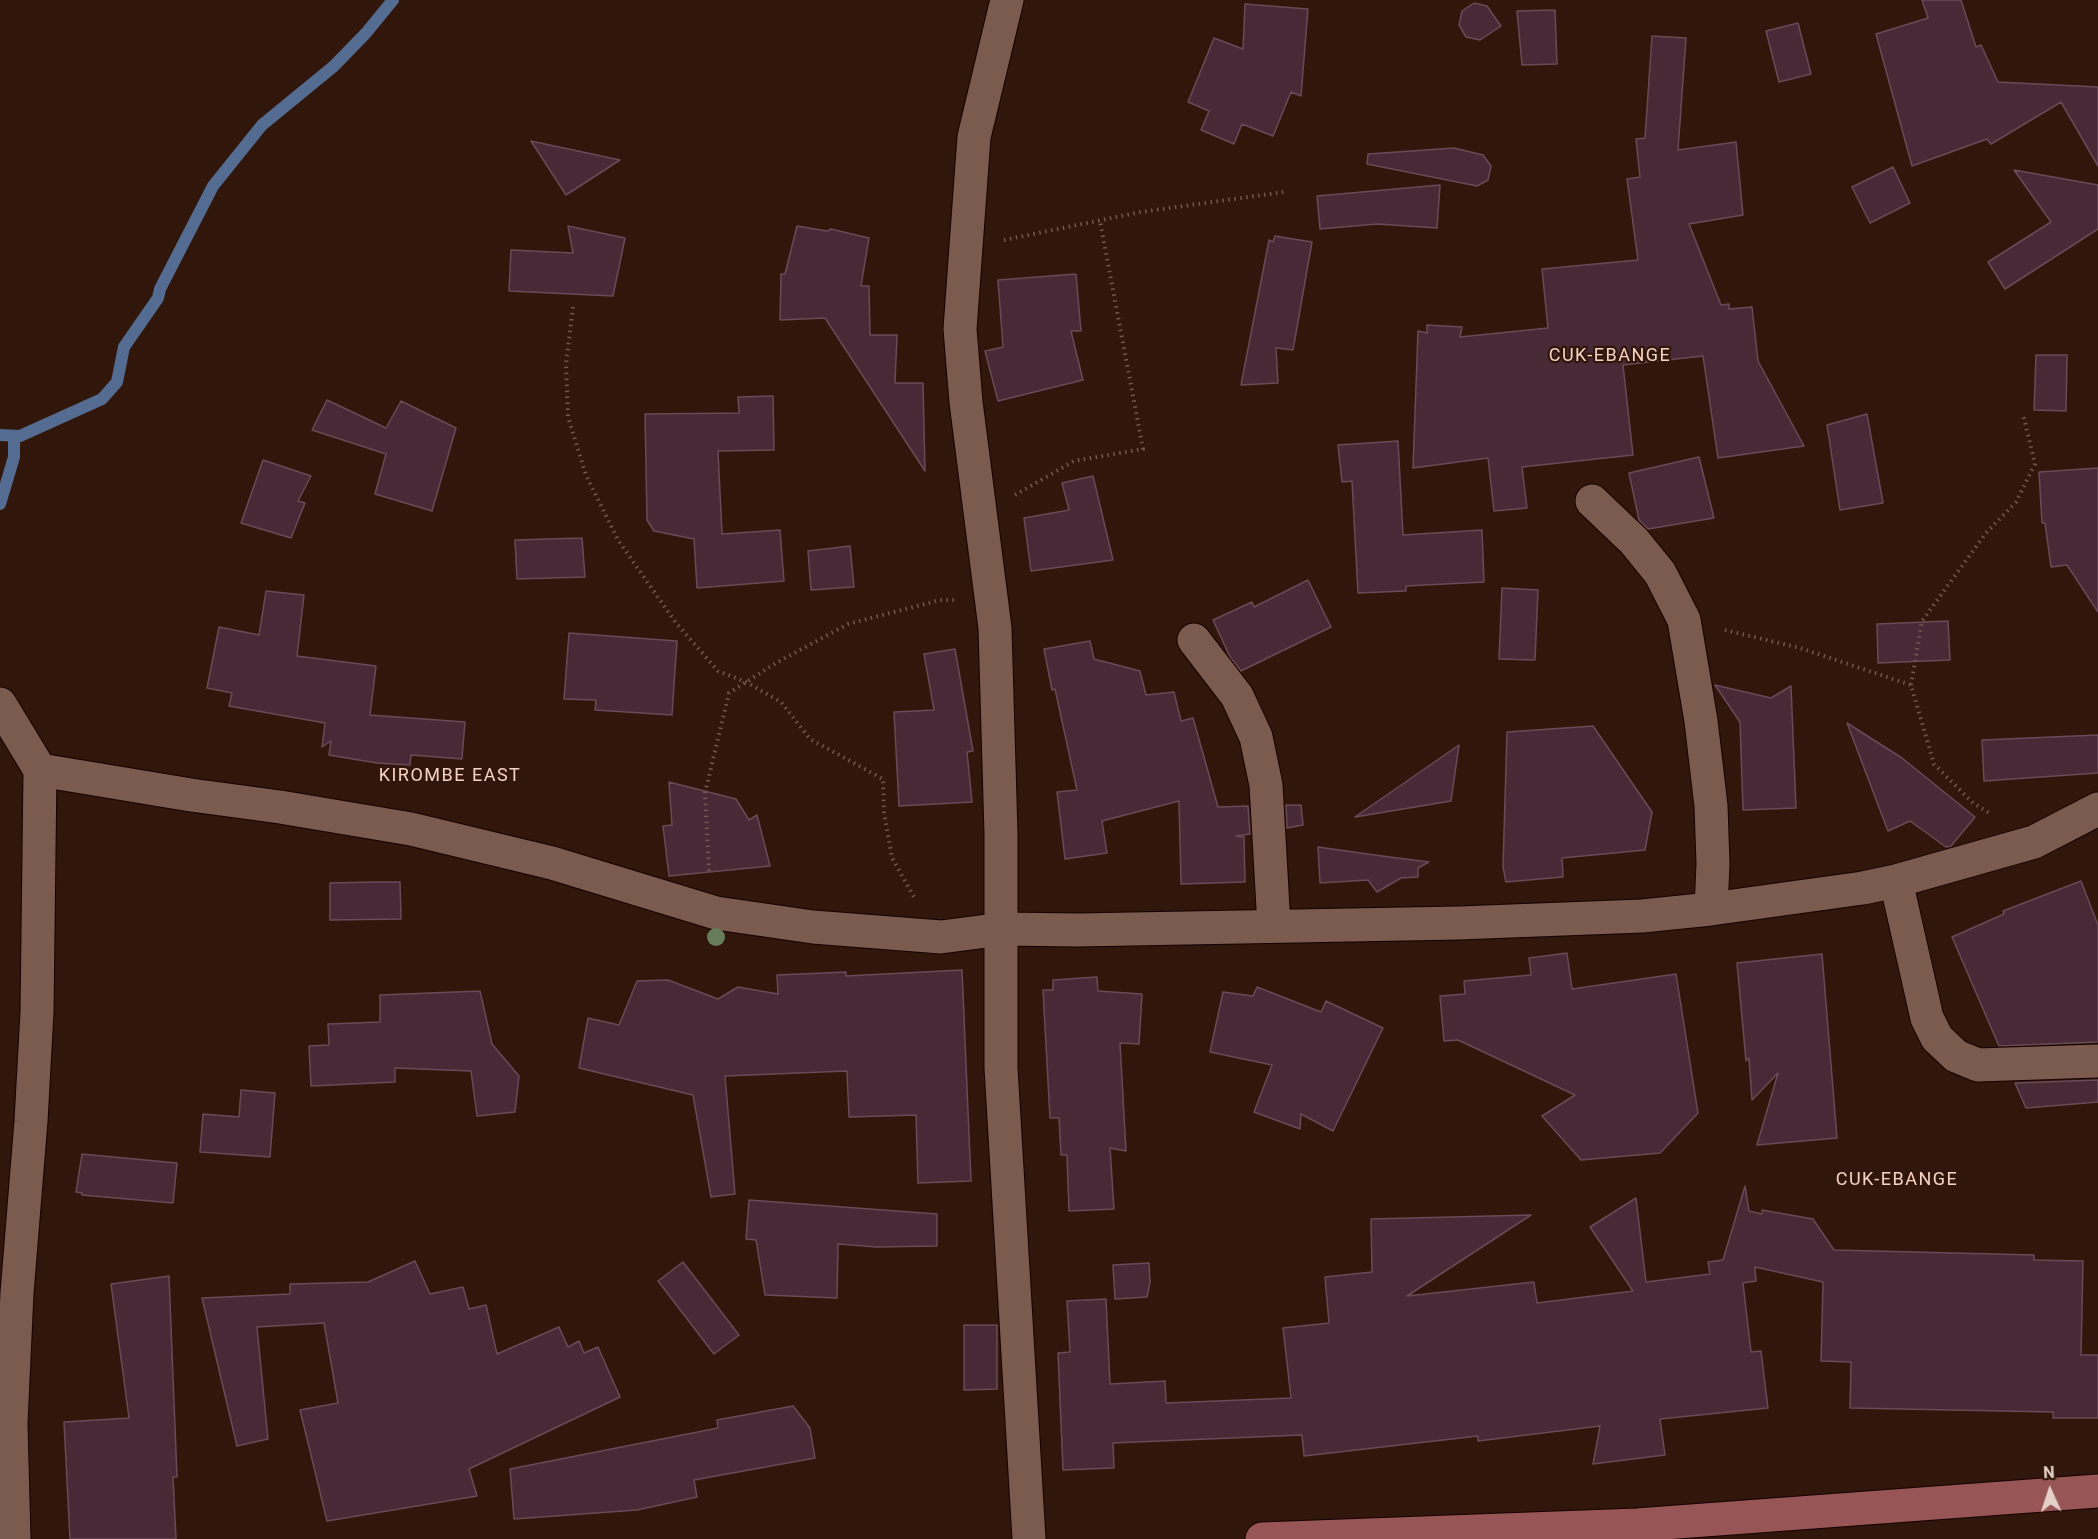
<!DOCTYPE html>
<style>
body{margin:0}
#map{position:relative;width:2098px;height:1539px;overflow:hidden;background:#30160b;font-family:Roboto,sans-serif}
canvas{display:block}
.north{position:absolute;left:2020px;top:1461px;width:60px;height:60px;-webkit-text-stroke:4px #30160b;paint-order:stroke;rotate:357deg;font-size:16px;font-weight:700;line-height:24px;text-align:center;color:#e4d1ca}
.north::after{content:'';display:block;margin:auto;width:21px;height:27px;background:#e4d1ca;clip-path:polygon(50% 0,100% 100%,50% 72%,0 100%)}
</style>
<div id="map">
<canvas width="2098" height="1539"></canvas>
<div class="north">N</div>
</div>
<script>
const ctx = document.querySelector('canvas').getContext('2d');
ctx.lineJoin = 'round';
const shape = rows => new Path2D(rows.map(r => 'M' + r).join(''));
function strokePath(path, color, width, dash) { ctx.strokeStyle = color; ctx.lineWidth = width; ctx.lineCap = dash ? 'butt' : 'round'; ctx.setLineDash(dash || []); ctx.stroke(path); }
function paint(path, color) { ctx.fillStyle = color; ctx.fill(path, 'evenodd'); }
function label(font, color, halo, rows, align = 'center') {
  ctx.font = font + ' Roboto,sans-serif'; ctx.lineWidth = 4.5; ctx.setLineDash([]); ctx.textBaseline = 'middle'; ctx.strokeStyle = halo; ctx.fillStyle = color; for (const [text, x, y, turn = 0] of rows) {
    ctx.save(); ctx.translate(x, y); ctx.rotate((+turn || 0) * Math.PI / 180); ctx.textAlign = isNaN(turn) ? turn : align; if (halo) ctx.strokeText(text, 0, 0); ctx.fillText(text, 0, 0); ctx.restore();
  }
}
const stream = shape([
 [0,435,20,436,102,399,117,382,124,347,158,298,160,289,213,186,262,125,334,66,366,33,393,0],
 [0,504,14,457,14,436]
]);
const building = shape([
 [1922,0,1961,0,1976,47,1981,45,1998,82,2098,87,2098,166,2061,102,1991,144,1987,139,1912,166,1876,34,1928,18,1922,0],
 [1474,3,1487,6,1501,26,1480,40,1466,37,1459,25,1462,11,1474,3],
 [1245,4,1308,9,1301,96,1291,92,1273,136,1242,124,1234,144,1201,130,1209,111,1188,102,1214,38,1243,49,1245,4],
 [1555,10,1557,64,1522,65,1517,11,1555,10],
 [1798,23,1811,74,1779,82,1766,31,1798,23],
 [1652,36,1686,38,1678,150,1736,142,1743,215,1689,224,1721,305,1729,304,1729,309,1752,307,1758,361,1804,446,1718,458,1703,356,1623,365,1633,455,1522,467,1527,508,1494,511,1488,458,1413,468,1418,331,1427,333,1427,325,1462,327,1460,337,1548,328,1542,269,1638,260,1627,179,1640,177,1636,139,1645,138,1652,36],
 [531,141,620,160,566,195,531,141],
 [1454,148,1483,155,1491,166,1488,180,1477,186,1367,164,1368,154,1454,148],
 [1893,167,1910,203,1870,223,1852,187,1893,167],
 [2014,170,2098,185,2098,229,2005,289,1988,262,2051,222,2014,170],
 [1440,185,1437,228,1377,224,1320,229,1317,196,1440,185],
 [568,226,625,238,613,296,509,291,511,250,573,253,568,226],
 [797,226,827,231,831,229,869,238,861,286,869,286,870,335,897,335,895,383,923,383,925,471,825,318,780,320,781,274,785,274,797,226],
 [1275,236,1312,242,1293,350,1276,348,1278,383,1241,385,1269,240,1273,242,1275,236],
 [1076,274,1081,331,1071,331,1083,380,998,401,985,351,1003,347,998,280,1076,274],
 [2036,355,2067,355,2066,411,2034,410,2036,355],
 [773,396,774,450,718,451,722,534,780,530,784,581,697,588,694,539,654,531,647,520,645,414,739,413,738,397,773,396],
 [327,400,386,428,401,401,456,428,432,511,375,494,386,454,312,430,327,400],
 [1867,414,1883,503,1840,510,1827,425,1867,414],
 [1398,441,1403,535,1482,530,1484,582,1406,586,1406,591,1358,593,1352,481,1342,482,1338,445,1398,441],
 [1699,457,1714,518,1648,529,1639,520,1629,473,1699,457],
 [263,460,311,476,298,501,305,503,291,538,241,523,263,460],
 [2098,468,2098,612,2067,565,2051,567,2045,523,2042,523,2039,472,2098,468],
 [1093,476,1113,560,1031,571,1024,518,1069,510,1062,483,1093,476],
 [582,538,585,577,517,579,515,540,582,538],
 [850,546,854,587,811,590,808,551,850,546],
 [1308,580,1331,627,1241,671,1230,657,1213,620,1252,602,1254,607,1308,580],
 [1502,588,1538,590,1535,660,1499,659,1502,588],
 [266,591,304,595,297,656,376,666,370,715,465,722,462,759,411,755,410,765,377,763,329,755,331,741,322,747,325,723,229,706,232,693,207,688,219,627,259,635,266,591],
 [1948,621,1950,660,1878,663,1877,624,1948,621],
 [569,633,677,641,672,715,595,710,596,700,564,699,569,633],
 [1090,641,1094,659,1140,671,1146,695,1174,692,1181,721,1193,718,1218,807,1248,806,1250,834,1236,836,1244,837,1245,882,1181,884,1179,801,1102,821,1107,853,1065,859,1057,792,1077,790,1055,689,1052,690,1044,649,1090,641],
 [955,649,973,751,967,752,972,802,899,806,894,712,934,710,924,654,955,649],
 [1715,685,1771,698,1791,686,1796,808,1743,810,1740,722,1715,685],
 [1847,723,1902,758,1975,817,1951,846,1946,847,1910,821,1888,831,1847,723],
 [1593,726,1652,812,1645,850,1562,858,1563,877,1506,882,1503,867,1507,732,1593,726],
 [2098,735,2098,773,1984,781,1982,740,2098,735],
 [1459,745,1451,801,1355,817,1459,745],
 [669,782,736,799,749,820,757,815,770,866,669,876,663,826,672,825,669,782],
 [1286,805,1301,805,1303,825,1287,828,1286,805],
 [1318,847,1382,856,1429,862,1418,868,1418,877,1401,878,1377,892,1368,880,1320,883,1318,847],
 [2081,881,2098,925,2098,1042,1999,1046,1952,937,2004,914,2003,911,2081,881],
 [375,882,400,882,401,919,330,920,330,883,375,882],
 [1567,953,1572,989,1676,974,1698,1113,1660,1153,1581,1160,1542,1116,1575,1095,1458,1040,1444,1041,1440,996,1465,994,1464,981,1531,975,1529,958,1567,953],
 [1822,954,1837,1138,1757,1145,1778,1073,1752,1100,1749,1058,1746,1061,1737,963,1822,954],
 [962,970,971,1181,918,1183,916,1115,849,1117,847,1071,725,1076,735,1194,711,1197,693,1095,579,1068,588,1018,619,1025,637,981,668,980,718,999,738,987,778,994,777,975,846,972,846,976,962,970],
 [1097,977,1098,991,1142,994,1139,1044,1120,1043,1126,1151,1110,1148,1114,1209,1069,1211,1067,1155,1061,1155,1059,1118,1050,1118,1043,990,1053,990,1053,980,1097,977],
 [1257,987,1321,1012,1326,1001,1383,1028,1333,1131,1301,1114,1300,1129,1254,1112,1272,1065,1210,1052,1223,992,1253,996,1257,987],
 [480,991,492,1044,519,1076,515,1112,477,1116,471,1071,395,1068,395,1082,311,1086,309,1046,329,1045,328,1024,380,1022,380,995,480,991],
 [2098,1080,2098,1102,2026,1108,2015,1083,2098,1080],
 [241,1090,275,1093,270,1157,200,1152,203,1114,239,1117,241,1090],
 [82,1154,177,1163,173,1203,82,1195,82,1193,76,1192,82,1154],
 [1745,1186,1749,1211,1762,1214,1762,1210,1813,1219,1834,1250,2034,1255,2034,1260,2083,1261,2081,1355,2098,1355,2098,1418,2053,1418,2053,1412,1850,1408,1851,1362,1821,1361,1823,1282,1755,1267,1756,1281,1743,1283,1751,1352,1761,1351,1768,1408,1660,1419,1665,1455,1593,1464,1600,1426,1478,1441,1478,1436,1304,1456,1302,1435,1113,1443,1114,1468,1063,1470,1058,1353,1070,1352,1067,1301,1106,1299,1110,1384,1165,1381,1166,1403,1291,1398,1283,1328,1329,1323,1325,1277,1372,1272,1371,1219,1531,1215,1407,1296,1534,1282,1537,1303,1633,1291,1590,1227,1636,1198,1646,1282,1710,1274,1708,1262,1723,1260,1745,1186],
 [749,1200,937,1214,937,1246,876,1247,838,1244,837,1298,765,1295,756,1240,746,1239,749,1200],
 [415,1261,430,1294,463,1287,469,1309,486,1305,497,1354,559,1327,568,1347,579,1341,584,1353,598,1347,620,1397,469,1469,477,1496,327,1521,300,1410,338,1403,324,1323,257,1327,268,1439,237,1446,202,1298,290,1294,290,1284,368,1282,415,1261],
 [683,1262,739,1335,714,1354,658,1281,683,1262],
 [1149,1263,1150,1282,1147,1297,1115,1299,1113,1265,1149,1263],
 [169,1276,177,1477,173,1477,176,1539,70,1539,64,1422,129,1418,111,1284,169,1276],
 [964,1325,997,1325,997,1389,964,1390,964,1325],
 [793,1406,810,1428,815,1458,694,1480,697,1497,637,1510,514,1519,510,1469,718,1428,717,1420,793,1406]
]);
const path = shape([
 [1004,240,1141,212,1284,192],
 [573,307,566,364,568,417,586,475,618,540,676,623,718,671,746,682,781,702,810,739,883,779,884,812,892,858,914,897],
 [1015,495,1074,461,1143,449,1100,221],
 [1725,630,1800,648,1911,685,1934,764,1973,803,1991,814],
 [1911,685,1922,621,1986,533,2016,502,2035,464,2023,414],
 [709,871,705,793,729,693,776,663,848,624,940,600,954,600]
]);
const street = shape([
 [1007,0,974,137,960,329,966,402,995,628,1001,834,1001,1068,1029,1539],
 [1592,501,1634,541,1660,573,1684,620,1701,721,1711,806,1713,864,1711,909],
 [1194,640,1237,696,1256,737,1266,785,1274,926],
 [0,704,40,770,37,1012,31,1121,17,1293,11,1423,14,1539],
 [40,770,191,795,280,807,411,829,552,863,716,913,813,927,941,937,1002,929,1078,930,1459,923,1642,916,1711,909,1863,888,1896,881,2034,842,2098,809],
 [1896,881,1927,1018,1937,1038,1956,1056,1978,1065,2098,1061]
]);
const secondary = shape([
 [1262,1539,1637,1525,2098,1491]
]);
const trees = [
 [716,937]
];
const quarterNames = [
 ["CUK-EBANGE",1610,356],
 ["KIROMBE EAST",450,776],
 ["CUK-EBANGE",1897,1180]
];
strokePath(stream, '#546c91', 12);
paint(building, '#482a36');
strokePath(building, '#6a4a56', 1.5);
strokePath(street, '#160200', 35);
strokePath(secondary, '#160200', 35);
strokePath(path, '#71594f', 4, [1.5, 4.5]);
strokePath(street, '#7a5b4e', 33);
strokePath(secondary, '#975655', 33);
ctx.fillStyle = '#677c5b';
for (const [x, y] of trees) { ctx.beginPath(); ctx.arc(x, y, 9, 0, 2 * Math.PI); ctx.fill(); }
ctx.letterSpacing = '1.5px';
label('18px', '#f7d2c3', '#30160b', quarterNames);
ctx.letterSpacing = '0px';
</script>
